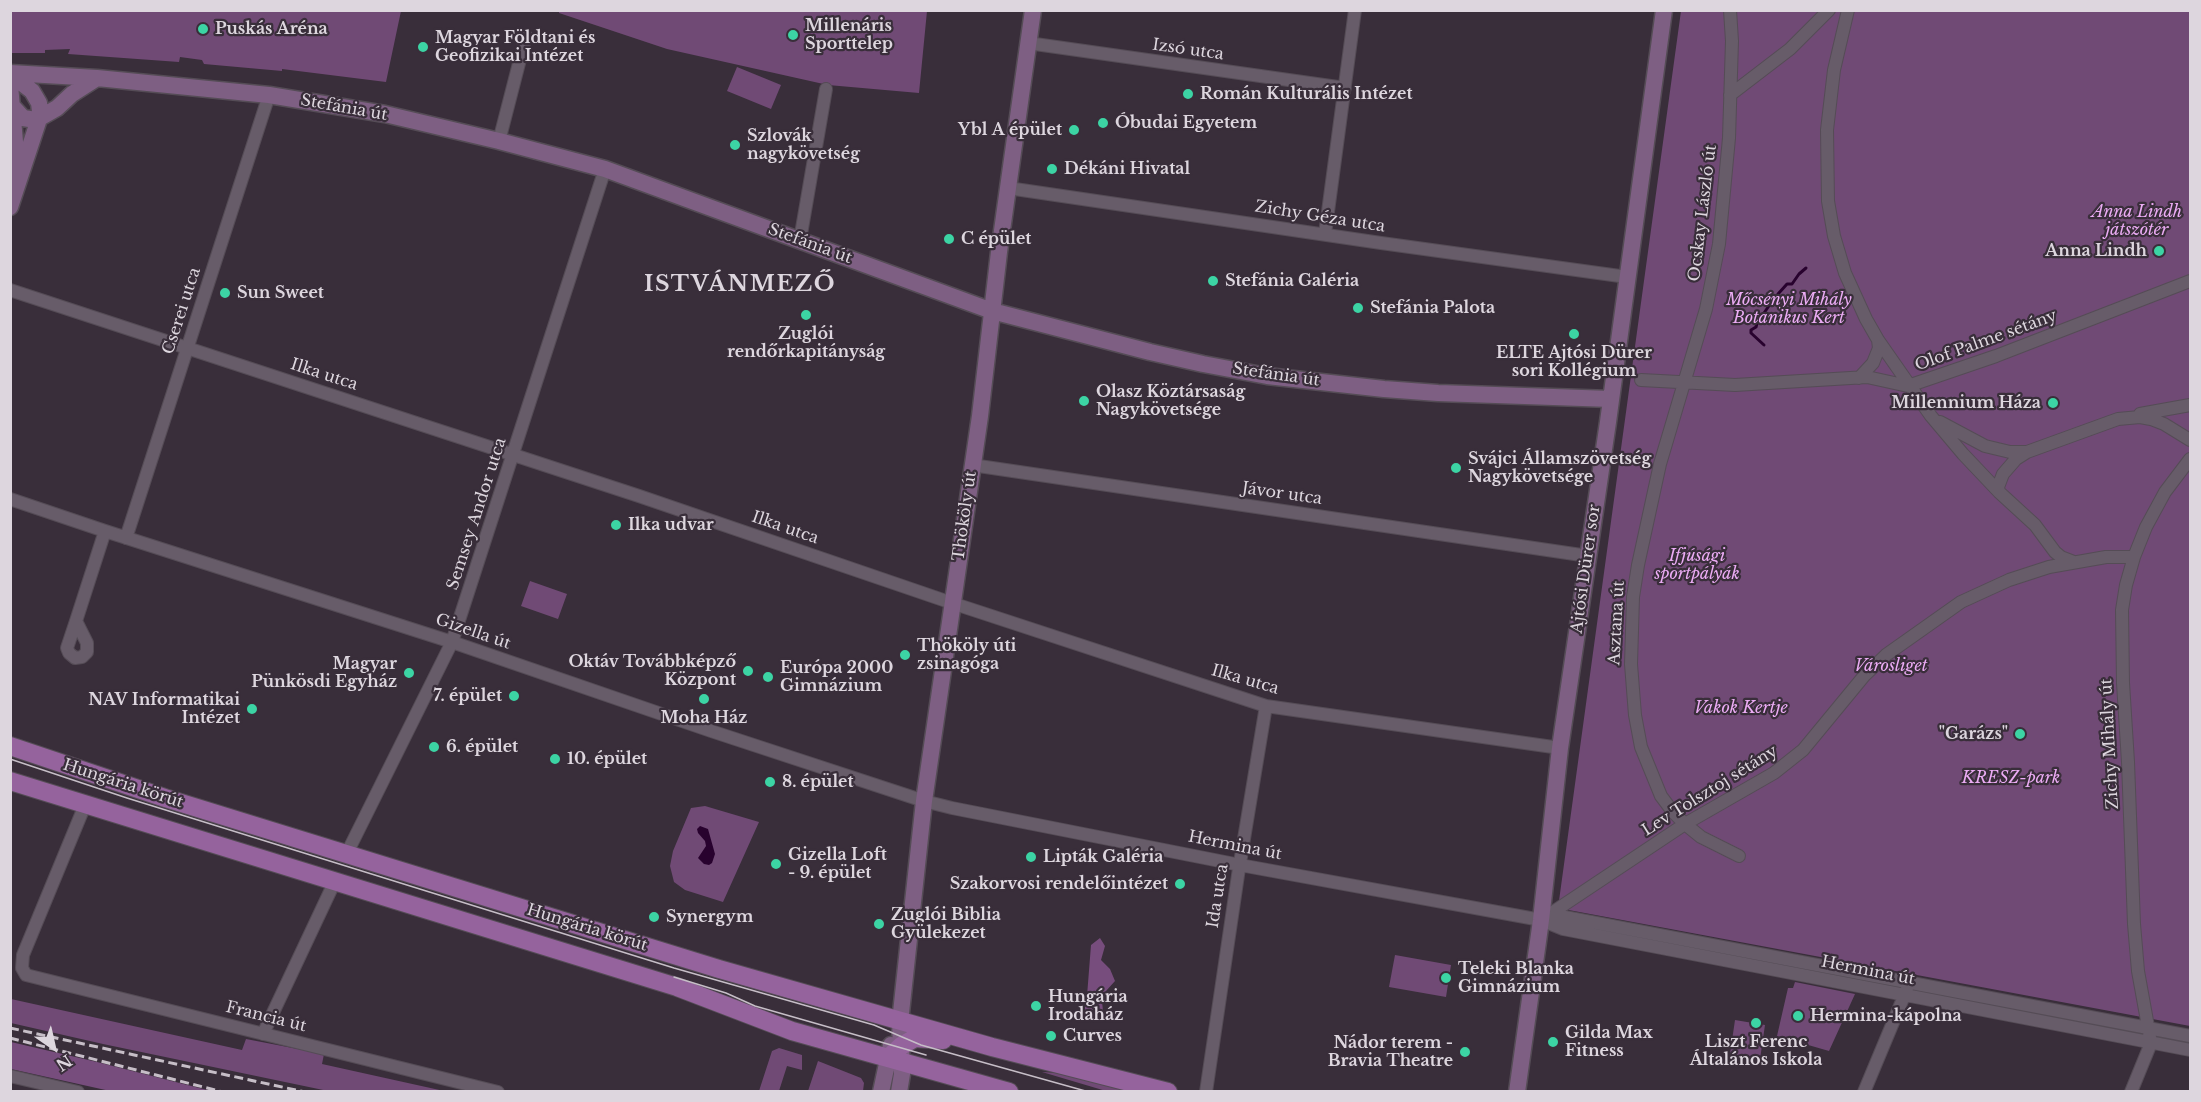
<!DOCTYPE html>
<meta charset="utf-8">
<style>
body{margin:0}
#map{position:relative;width:2201px;height:1102px;overflow:hidden;background:#392e3a;font-family:"Libre Baskerville",serif}
canvas{display:block}
.frame{position:absolute;inset:0;border:12px solid #ddd6de;pointer-events:none}
.north{position:absolute;left:24px;top:1018px;width:60px;height:60px;-webkit-text-stroke:4px #392e3a;paint-order:stroke;rotate:146deg;font-size:16px;font-weight:700;line-height:24px;text-align:center;color:#ddd6de}
.north::after{content:'';display:block;margin:auto;width:21px;height:27px;background:#ddd6de;clip-path:polygon(50% 0,100% 100%,50% 72%,0 100%)}
</style>
<div id="map">
<canvas width="2201" height="1102"></canvas>
<div class="frame"></div>
<div class="north">N</div>
</div>
<script>
const ctx = document.querySelector('canvas').getContext('2d');
ctx.lineJoin = 'round';
function paint(path, color) { ctx.fillStyle = color; ctx.fill(path, 'evenodd'); }
const shape = rows => new Path2D(rows.map(r => 'M' + r).join(''));
function strokePath(path, color, width, dash) { ctx.strokeStyle = color; ctx.lineWidth = width; ctx.lineCap = dash ? 'butt' : 'round'; ctx.setLineDash(dash || []); ctx.stroke(path); }
function label(font, color, halo, rows, align = 'center') {
  ctx.font = font + ' "Libre Baskerville",serif'; ctx.lineWidth = 4.5; ctx.setLineDash([]); ctx.textBaseline = 'middle'; ctx.strokeStyle = halo; ctx.fillStyle = color; for (const [text, x, y, turn = 0] of rows) {
    ctx.save(); ctx.translate(x, y); ctx.rotate((+turn || 0) * Math.PI / 180); ctx.textAlign = isNaN(turn) ? turn : align; if (halo) ctx.strokeText(text, 0, 0); ctx.fillText(text, 0, 0); ctx.restore();
  }
}
const green = shape([
 [11,10,401,10,401,11,386,82,282,69,282,71,204,64,202,60,180,57,179,62,68,54,70,49,45,50,45,53,11,53],
 [559,10,927,11,919,93,828,85,667,49,559,13],
 [1681,11,2190,11,2190,1026,1558,908],
 [737,67,781,85,771,109,727,91],
 [530,581,567,594,558,619,521,606],
 [705,806,759,822,723,902,685,890,674,882,670,866,673,851,691,808],
 [1395,955,1451,965,1446,997,1389,987],
 [1795,982,1855,994,1829,1051,1777,1036,1788,988,1793,988],
 [11,999,242,1050,246,1039,324,1054,322,1064,444,1091,328,1091,103,1044,11,1023],
 [1735,1020,1765,1025,1759,1066,1729,1061],
 [779,1048,802,1055,802,1070,787,1066,779,1091,759,1091,772,1051],
 [818,1061,861,1078,864,1083,863,1091,808,1091],
 [1042,1072,1079,1074,1142,1091,1106,1091]
]);
const forest = shape([
 [1100,938,1105,946,1101,960,1110,969,1115,981,1106,991,1102,1001,1103,1011,1100,1019,1083,1017,1087,996,1091,945],
 [11,1042,97,1062,211,1091,110,1091,11,1069]
]);
const water = shape([
 [700,826,708,829,715,854,712,863,709,865,704,864,698,858,706,846,705,841,698,833,697,829]
]);
const stream = shape([
 [1764,345,1751,333,1751,330,1756,327,1759,316,1764,313,1773,300,1777,299,1778,294,1787,284,1792,284,1799,274,1806,268]
]);
const street = shape([
 [1730,10,1732,41,1729,138,1719,244,1706,309,1660,464,1638,565,1633,597,1631,664,1635,715,1641,747,1661,796,1673,812,1685,824,1701,837,1739,856],
 [1848,10,1834,70,1827,130,1828,201,1834,236,1845,273,1866,319,1878,340,1931,416,1963,454,1999,492,2035,525,2055,552,2061,557,2074,562],
 [1028,43,1345,88],
 [1730,95,1790,49,1829,10],
 [499,141,526,36],
 [1008,188,1381,243,1627,277],
 [1325,234,1355,10],
 [800,240,826,89],
 [10,290,639,496,952,603,1266,706,1560,748],
 [1859,378,1873,363,1879,348,1878,340],
 [1641,380,1735,385,1867,377,1908,386,1996,356,2190,281],
 [2140,414,2190,405],
 [1940,422,1985,446,2010,452,2027,452],
 [972,465,1588,556],
 [1999,492,1998,487,2003,474,2016,459,2027,452,2118,419,2140,417,2151,419,2164,424,2190,440],
 [10,499,105,531,452,642,711,731,924,801,952,808,1240,865,1541,920,1563,929,2190,1050],
 [126,538,269,95],
 [76,621,87,643,87,652,82,657,75,658,69,653,67,648,76,621,105,531],
 [85,805,23,955,22,968,26,975,498,1092],
 [346,855,452,642,605,169],
 [1541,920,1685,824,1774,773,1803,750,1864,676,1886,655,1961,602,2009,580,2049,567,2106,557,2134,557],
 [1542,920,1565,917,2190,1036],
 [263,1034,335,881],
 [10,1076,78,1092],
 [1206,1092,1238,875,1266,706],
 [1864,1092,1907,989],
 [2131,1092,2151,1043,2138,971,2134,924,2128,762,2123,683,2122,610,2126,585,2134,557,2146,527,2165,492,2190,459]
]);
const secondary = shape([
 [10,73,97,78,269,95,385,114,499,141,605,169,992,311,1150,352,1203,364,1267,376,1384,389,1438,393,1611,399],
 [10,74,32,91,39,103,40,111,39,119,10,207],
 [10,85,18,176],
 [12,106,23,118,36,120,57,108,72,94,97,78],
 [881,1092,891,1045],
 [899,1092,902,1074,900,1022,924,801,980,416,999,252,1033,10],
 [1517,1092,1541,920,1560,748,1608,422,1664,10]
]);
const primary = shape([
 [10,746,165,798,719,969,992,1047,1168,1092],
 [10,781,677,987,792,1031,1009,1092],
 [888,1058,901,1046,915,1038,943,1040]
]);
const tram = shape([
 [10,759,127,798,674,968,874,1025,921,1045,1089,1092],
 [674,977,726,993,755,1006,926,1055]
]);
const rail = shape([
 [10,1028,305,1092],
 [10,1038,223,1092]
]);
const markers = [
 [203,29,6,"#3cd4a4"],
 [793,35,6,"#3cd4a4"],
 [423,47,6,"#3cd4a4"],
 [1188,94,6,"#3cd4a4"],
 [1103,123,6,"#3cd4a4"],
 [1074,130,6,"#3cd4a4"],
 [735,145,6,"#3cd4a4"],
 [1052,169,6,"#3cd4a4"],
 [949,239,6,"#3cd4a4"],
 [2159,251,6,"#3cd4a4"],
 [1213,281,6,"#3cd4a4"],
 [225,293,6,"#3cd4a4"],
 [1358,308,6,"#3cd4a4"],
 [806,315,6,"#3cd4a4"],
 [1574,334,6,"#3cd4a4"],
 [1084,401,6,"#3cd4a4"],
 [2053,403,6,"#3cd4a4"],
 [1456,468,6,"#3cd4a4"],
 [616,525,6,"#3cd4a4"],
 [905,655,6,"#3cd4a4"],
 [748,671,6,"#3cd4a4"],
 [409,673,6,"#3cd4a4"],
 [768,677,6,"#3cd4a4"],
 [514,696,6,"#3cd4a4"],
 [704,699,6,"#3cd4a4"],
 [252,709,6,"#3cd4a4"],
 [2020,734,6,"#3cd4a4"],
 [434,747,6,"#3cd4a4"],
 [555,759,6,"#3cd4a4"],
 [770,782,6,"#3cd4a4"],
 [1031,857,6,"#3cd4a4"],
 [776,864,6,"#3cd4a4"],
 [1180,884,6,"#3cd4a4"],
 [654,917,6,"#3cd4a4"],
 [879,924,6,"#3cd4a4"],
 [1446,978,6,"#3cd4a4"],
 [1036,1006,6,"#3cd4a4"],
 [1798,1016,6,"#3cd4a4"],
 [1756,1023,6,"#3cd4a4"],
 [1051,1036,6,"#3cd4a4"],
 [1553,1042,6,"#3cd4a4"],
 [1465,1052,6,"#3cd4a4"]
];
const poiNames = [
 ["Millenáris",805,26],
 ["Sporttelep",805,44],
 ["Puskás Aréna",215,29],
 ["Magyar Földtani és",435,38],
 ["Geofizikai Intézet",435,56],
 ["Román Kulturális Intézet",1200,94],
 ["Óbudai Egyetem",1115,123],
 ["Ybl A épület",1062,130,"right"],
 ["Szlovák",747,136],
 ["nagykövetség",747,154],
 ["Dékáni Hivatal",1064,169],
 ["C épület",961,239],
 ["Anna Lindh",2147,251,"right"],
 ["Stefánia Galéria",1225,281],
 ["Sun Sweet",237,293],
 ["Stefánia Palota",1370,308],
 ["Zuglói",806,334,"center"],
 ["rendőrkapitányság",806,352,"center"],
 ["ELTE Ajtósi Dürer",1574,353,"center"],
 ["sori Kollégium",1574,371,"center"],
 ["Olasz Köztársaság",1096,392],
 ["Nagykövetsége",1096,410],
 ["Millennium Háza",2041,403,"right"],
 ["Svájci Államszövetség",1468,459],
 ["Nagykövetsége",1468,477],
 ["Ilka udvar",628,525],
 ["Thököly úti",917,646],
 ["zsinagóga",917,664],
 ["Oktáv Továbbképző",736,662,"right"],
 ["Központ",736,680,"right"],
 ["Magyar",397,664,"right"],
 ["Pünkösdi Egyház",397,682,"right"],
 ["Európa 2000",780,668],
 ["Gimnázium",780,686],
 ["7. épület",502,696,"right"],
 ["NAV Informatikai",240,700,"right"],
 ["Intézet",240,718,"right"],
 ["Moha Ház",704,718,"center"],
 ["\"Garázs\"",2008,734,"right"],
 ["6. épület",446,747],
 ["10. épület",567,759],
 ["8. épület",782,782],
 ["Gizella Loft",788,855],
 ["- 9. épület",788,873],
 ["Lipták Galéria",1043,857],
 ["Szakorvosi rendelőintézet",1168,884,"right"],
 ["Zuglói Biblia",891,915],
 ["Gyülekezet",891,933],
 ["Synergym",666,917],
 ["Teleki Blanka",1458,969],
 ["Gimnázium",1458,987],
 ["Hungária",1048,997],
 ["Irodaház",1048,1015],
 ["Hermina-kápolna",1810,1016],
 ["Gilda Max",1565,1033],
 ["Fitness",1565,1051],
 ["Curves",1063,1036],
 ["Liszt Ferenc",1756,1042,"center"],
 ["Általános Iskola",1756,1060,"center"],
 ["Nádor terem -",1453,1043,"right"],
 ["Bravia Theatre",1453,1061,"right"]
];
const streetNames = [
 ["Izsó utca",1188,50,8],
 ["Stefánia út",344,108,10],
 ["Ocskay László út",1703,213,-83],
 ["Zichy Géza utca",1320,217,9],
 ["Stefánia út",810,244,20],
 ["Cserei utca",182,311,-72],
 ["Olof Palme sétány",1986,341,-20],
 ["Ilka utca",324,375,18],
 ["Stefánia út",1276,375,8],
 ["Jávor utca",1282,494,8],
 ["Semsey Andor utca",477,514,-72],
 ["Thököly út",965,516,-82],
 ["Ilka utca",785,528,19],
 ["Ajtósi Dürer sor",1586,569,-82],
 ["Asztana út",1617,623,-87],
 ["Gizella út",473,632,19],
 ["Ilka utca",1245,680,16],
 ["Zichy Mihály út",2110,744,-93],
 ["Hungária körút",123,784,18],
 ["Lev Tolsztoj sétány",1710,791,-32],
 ["Hermina út",1235,846,11],
 ["Ida utca",1218,896,-81],
 ["Hungária körút",587,928,17],
 ["Hermina út",1868,971,11],
 ["Francia út",266,1017,14]
];
const parkNames = [
 ["Anna Lindh",2137,212],
 ["játszótér",2137,230],
 ["Mőcsényi Mihály",1789,300],
 ["Botanikus Kert",1789,318],
 ["Ifjúsági",1697,556],
 ["sportpályák",1697,574],
 ["Városliget",1891,666],
 ["Vakok Kertje",1741,708],
 ["KRESZ-park",2011,778]
];
const districtNames = [
 ["ISTVÁNMEZŐ",740,285]
];
paint(green, '#704a75');
paint(forest, '#774d7d');
paint(water, '#28022e');
strokePath(stream, '#28022e', 3);
strokePath(street, '#554c56', 14);
strokePath(secondary, '#554c56', 19);
strokePath(primary, '#554c56', 20);
strokePath(street, '#675c69', 12);
strokePath(secondary, '#7e5f83', 16);
strokePath(primary, '#95639d', 18);
strokePath(tram, '#c6bec7', 1.5);
strokePath(rail, '#c6bec7', 3, [9, 4.5]);
for (const [x, y, r, color] of markers) { const dot = new Path2D(); dot.arc(x, y, r, 0, 2 * Math.PI); ctx.fillStyle = color; ctx.fill(dot); strokePath(dot, '#392e3a', 2); }
label('bold 16px', '#ddd6de', '#392e3a', poiNames, 'left');
label('16px', '#ddd6de', '#392e3a', streetNames);
label('italic 16px', '#ecacf5', '#392e3a', parkNames);
ctx.letterSpacing = '1.5px';
label('bold 22px', '#ddd6de', '#392e3a', districtNames);
ctx.letterSpacing = '0px';
</script>
